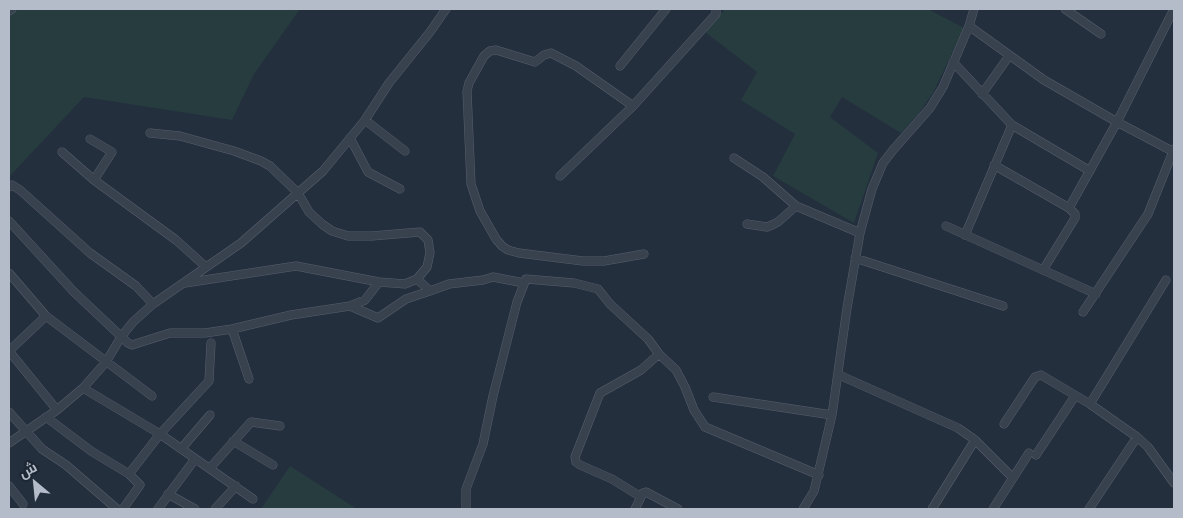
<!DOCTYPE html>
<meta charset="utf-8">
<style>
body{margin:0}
#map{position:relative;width:1183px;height:518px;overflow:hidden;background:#242f3e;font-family:"IBM Plex Sans",Cairo,sans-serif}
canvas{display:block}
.frame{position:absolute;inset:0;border:10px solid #b4bcc9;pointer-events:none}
.north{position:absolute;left:10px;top:458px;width:50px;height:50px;-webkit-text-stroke:4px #1d2633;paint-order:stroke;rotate:332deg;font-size:14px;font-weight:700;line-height:20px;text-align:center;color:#b4bcc9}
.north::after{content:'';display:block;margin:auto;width:18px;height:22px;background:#b4bcc9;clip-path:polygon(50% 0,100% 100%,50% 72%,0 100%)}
</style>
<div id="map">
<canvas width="1183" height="518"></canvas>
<div class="frame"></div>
<div class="north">ش</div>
</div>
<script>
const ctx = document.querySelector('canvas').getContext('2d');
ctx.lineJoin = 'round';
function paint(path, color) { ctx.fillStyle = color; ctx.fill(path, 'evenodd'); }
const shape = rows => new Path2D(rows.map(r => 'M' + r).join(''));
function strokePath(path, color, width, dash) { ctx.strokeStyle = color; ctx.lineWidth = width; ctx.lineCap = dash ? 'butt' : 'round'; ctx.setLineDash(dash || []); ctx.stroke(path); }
const green = shape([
 [9,9,300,9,254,74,232,120,84,97,9,177],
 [725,9,928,9,964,28,933,93,919,113,901,133,842,97,830,117,878,153,854,223,773,176,795,134,741,100,757,72,705,32],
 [290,466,357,509,261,509]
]);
const minor = shape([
 [1065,9,1101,34],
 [9,11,12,9],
 [969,26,1044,80,1117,122,1172,151],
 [953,62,1012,125,1090,171],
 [620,66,666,9],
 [982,94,1009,56],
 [633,106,576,66,551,53,544,55,535,62,496,50,490,51,484,56,469,83,467,91,471,184,480,211,496,239,502,246,508,250,519,253,583,261,604,261,644,254],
 [365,120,405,151],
 [150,133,180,136,234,151,261,161,270,166,298,193,309,212,322,224,332,231,348,236,372,236,420,232,428,240,430,253,427,267,417,279,405,284,379,282,296,266,185,283],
 [350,138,368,172,400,189],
 [90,139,112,152,94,180],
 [62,152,94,180,176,240,206,267],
 [734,158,763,177,796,206,860,233],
 [994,165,1069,208,1075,214,1075,218,1043,270],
 [560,176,633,106,716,14,716,9],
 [9,187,12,185,20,190,90,253,136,286,153,304],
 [1069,208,1117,122,1174,9],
 [9,221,74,292,128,343,132,345,170,333,205,333,232,329,291,315,350,306,365,300,379,282],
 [747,224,767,227,772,225,778,222,796,206],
 [946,226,1096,294],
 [965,235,1012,125],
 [855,258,1003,306],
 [9,273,46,316,152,396],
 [417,279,430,291,449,284,483,280,493,277,524,283],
 [350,306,378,318,406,299,430,291],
 [1083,312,1148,214,1174,149],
 [232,329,249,379],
 [9,351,57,410],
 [9,351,46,316],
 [839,375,958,428,975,440,1013,478],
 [83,388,160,434,253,499],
 [713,397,832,415],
 [1090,404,1166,280],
 [9,412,42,449,66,465,117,509],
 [46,417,91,451,129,474,160,434,209,381,211,343],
 [1004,424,1035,377,1041,375,1090,404,1137,437,1148,447,1174,483],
 [233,441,273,465],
 [9,443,57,410,83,388,106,362,121,337,133,322,153,304,241,243,323,171,365,120,389,83,430,32,446,9],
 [181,449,210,415],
 [1036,455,1075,396],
 [210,468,251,422,280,426],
 [9,486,23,504],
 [168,494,195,509],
 [641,497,612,479,580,465,576,462,575,457,600,393,641,370,659,354,676,370,685,387,694,410,705,427,819,475],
 [123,509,140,485,129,474],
 [158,509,195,459],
 [215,509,236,486],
 [466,509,466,489,483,444,493,396,517,302,526,279,574,283,598,289,610,304,648,339,659,354],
 [635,509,643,493,646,492,678,509],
 [803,509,814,491,832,415,847,308,860,233,872,189,883,163,893,150,930,108,943,87,969,26,974,9],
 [932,509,975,440],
 [993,509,1029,453],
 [1089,509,1137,437]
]);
paint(green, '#263c3f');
strokePath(minor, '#565f6c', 9);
strokePath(minor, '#38414e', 8);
</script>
